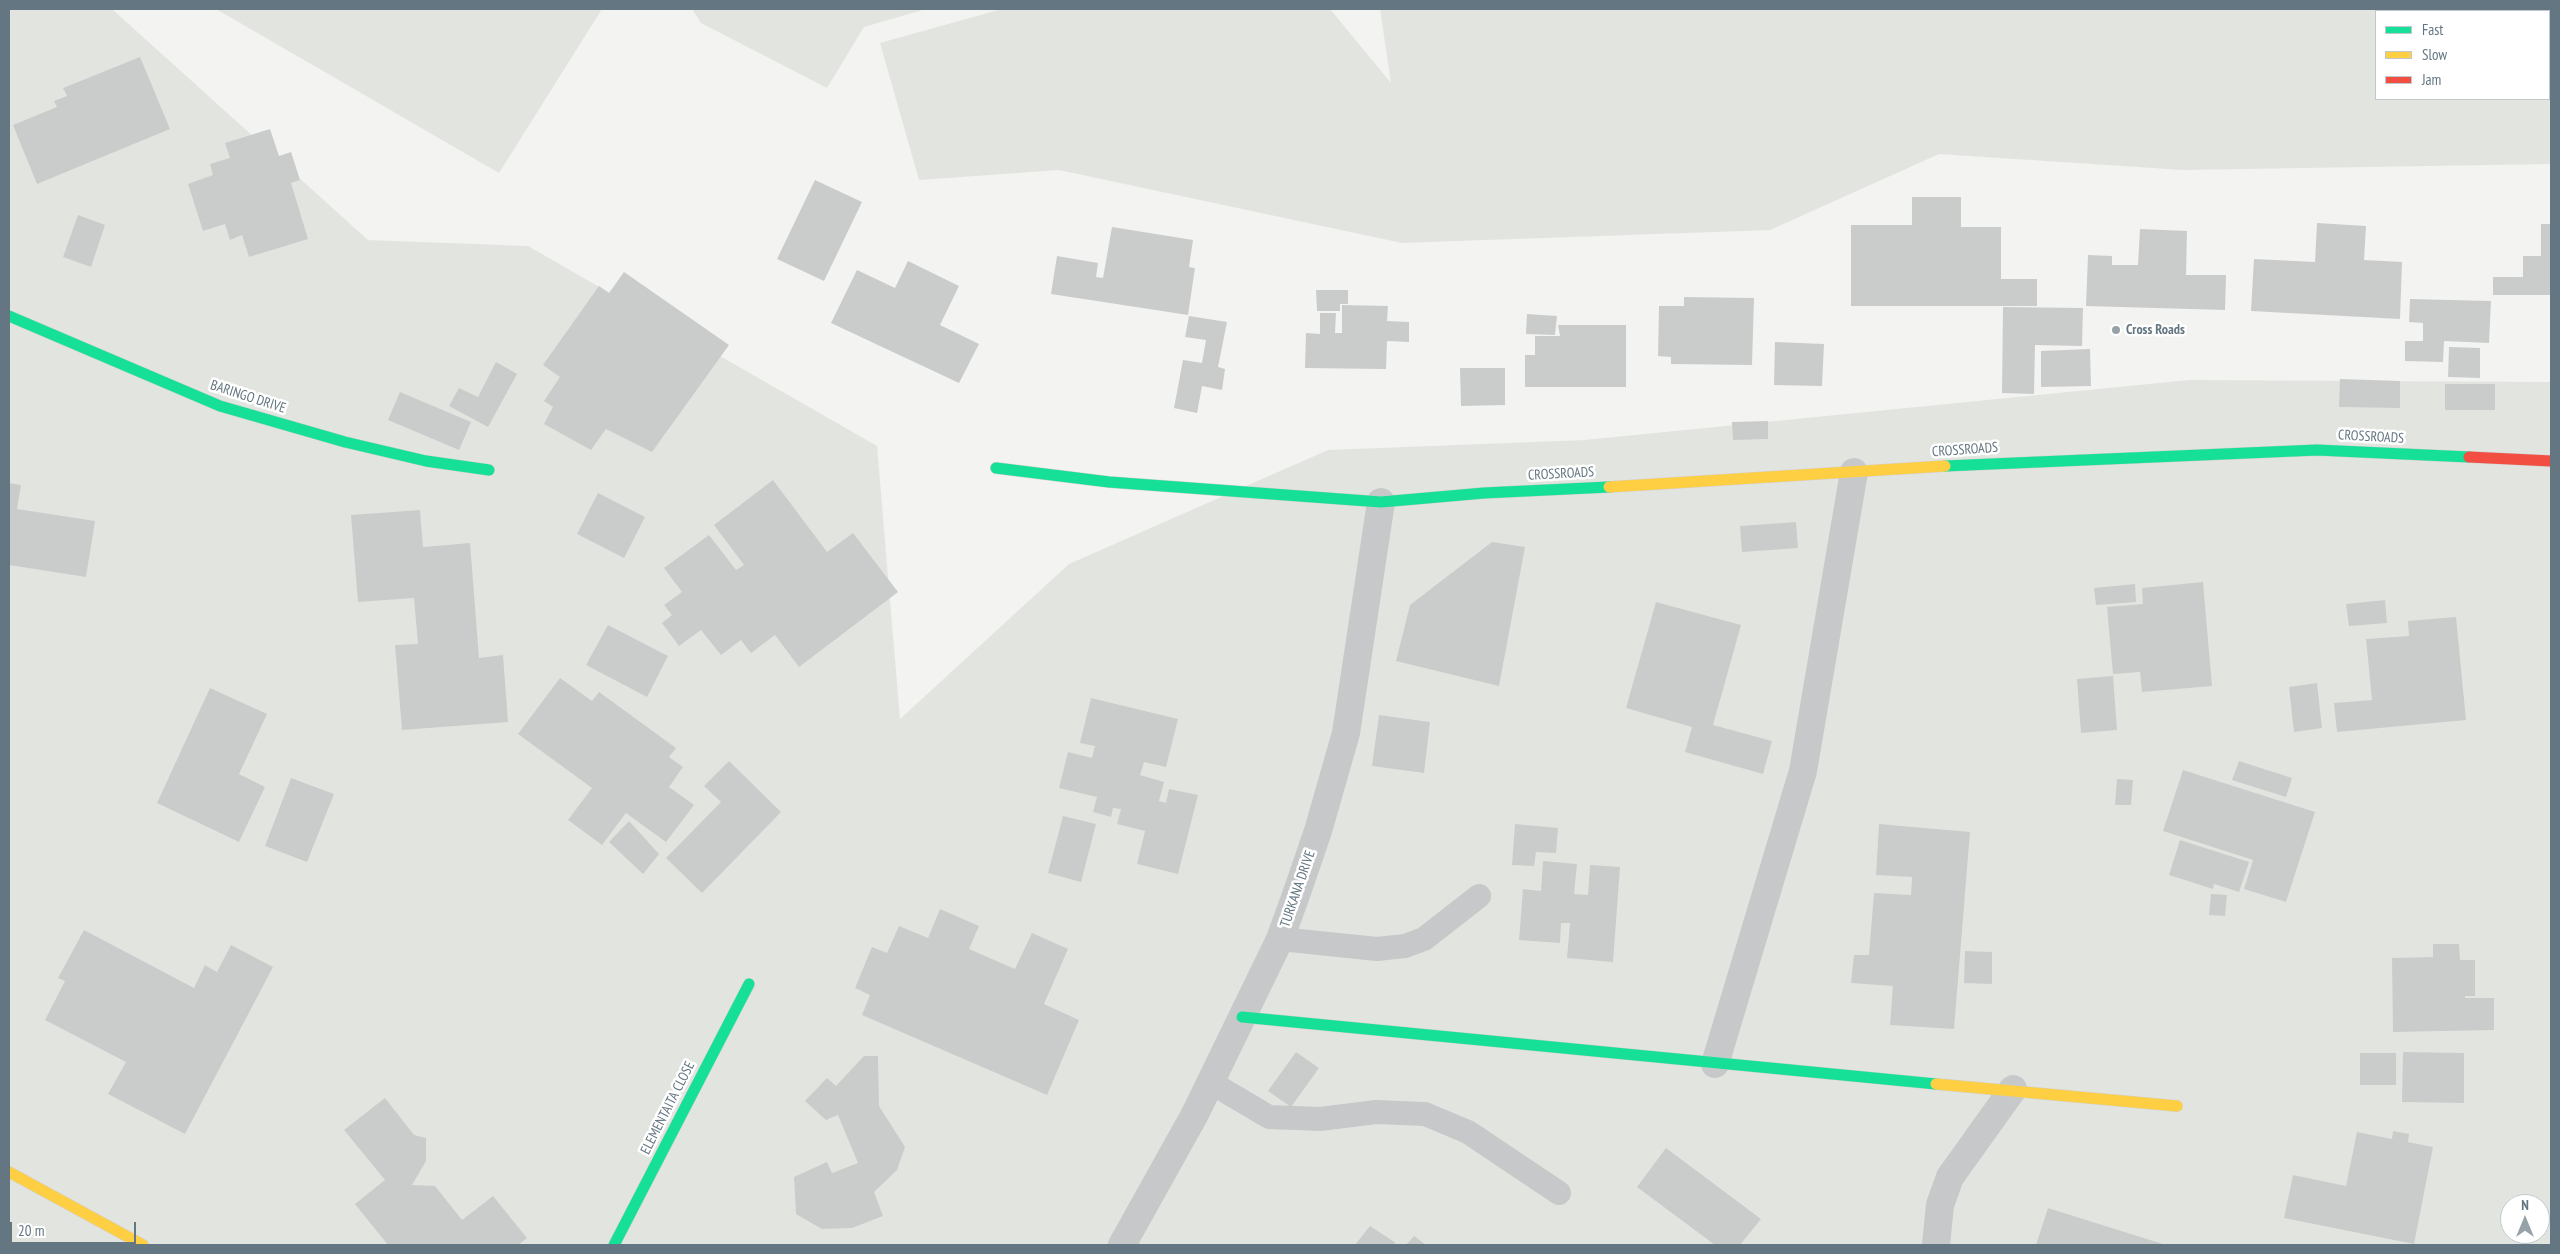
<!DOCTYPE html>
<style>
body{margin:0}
#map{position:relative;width:2560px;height:1254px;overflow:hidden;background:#f3f3f1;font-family:"PT Sans Narrow",sans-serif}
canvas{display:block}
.frame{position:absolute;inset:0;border:10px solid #647681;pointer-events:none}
.legend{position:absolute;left:2375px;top:10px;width:175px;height:90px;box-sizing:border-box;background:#fff;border:1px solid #c1c8cd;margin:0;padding:6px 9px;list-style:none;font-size:15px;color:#647681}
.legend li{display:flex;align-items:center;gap:10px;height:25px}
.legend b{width:25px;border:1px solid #c1c8cd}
.north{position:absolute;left:2500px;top:1194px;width:50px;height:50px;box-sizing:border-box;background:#fff;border:1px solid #c1c8cd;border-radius:50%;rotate:0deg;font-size:14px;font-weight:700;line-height:20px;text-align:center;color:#647681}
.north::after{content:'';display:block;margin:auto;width:18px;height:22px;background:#96a2a8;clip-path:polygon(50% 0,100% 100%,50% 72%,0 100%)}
.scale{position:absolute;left:10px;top:1222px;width:126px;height:22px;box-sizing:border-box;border:2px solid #647681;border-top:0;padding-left:6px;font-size:15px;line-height:18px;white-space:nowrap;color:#647681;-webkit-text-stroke:4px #fff;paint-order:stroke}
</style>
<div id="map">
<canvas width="2560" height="1254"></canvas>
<div class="frame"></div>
<ul class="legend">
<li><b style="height:6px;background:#16e098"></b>Fast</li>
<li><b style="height:6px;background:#ffcf43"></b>Slow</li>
<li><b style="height:6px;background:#f24e42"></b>Jam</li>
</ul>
<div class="north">N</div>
<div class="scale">20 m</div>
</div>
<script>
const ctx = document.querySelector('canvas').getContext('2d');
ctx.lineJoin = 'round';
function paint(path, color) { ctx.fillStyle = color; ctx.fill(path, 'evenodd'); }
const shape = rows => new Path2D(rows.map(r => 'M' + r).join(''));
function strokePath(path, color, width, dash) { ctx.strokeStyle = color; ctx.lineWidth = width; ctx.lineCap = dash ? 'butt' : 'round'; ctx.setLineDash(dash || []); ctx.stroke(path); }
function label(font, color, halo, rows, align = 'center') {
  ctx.font = font + ' "PT Sans Narrow",sans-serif'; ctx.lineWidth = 5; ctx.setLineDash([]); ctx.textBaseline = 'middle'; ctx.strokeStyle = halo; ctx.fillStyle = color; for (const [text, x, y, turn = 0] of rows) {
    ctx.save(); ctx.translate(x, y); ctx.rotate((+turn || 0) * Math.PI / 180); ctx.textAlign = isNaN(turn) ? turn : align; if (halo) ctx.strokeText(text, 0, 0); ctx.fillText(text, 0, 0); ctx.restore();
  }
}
const green = shape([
 [9,9,112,9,368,240,528,246,877,446,900,719,1069,564,1328,450,1584,440,2189,380,2551,382,2551,1245,9,1245],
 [2510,1204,2540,1204,2540,1234,2510,1234],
 [216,9,602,9,499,173],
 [692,9,926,9,864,27,827,88,701,23],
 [1002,9,1330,9,1391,83,1380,9,2551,9,2551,164,2183,170,1939,154,1770,230,1402,243,1059,170,919,180,880,43],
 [2376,11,2549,11,2549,99,2376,99]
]);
const building = shape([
 [140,57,170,129,37,184,13,125,57,107,54,101,67,96,63,88],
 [270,129,279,156,291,152,300,180,291,183,308,239,249,257,242,235,230,240,225,224,203,231,188,184,213,175,210,164,230,158,225,143],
 [815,180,862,202,824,281,777,259],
 [1912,197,1961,197,1961,227,2001,227,2001,279,2037,279,2037,306,1851,306,1851,225,1912,225],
 [78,215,105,225,91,267,63,257],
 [2317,223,2366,226,2364,260,2402,262,2400,319,2251,311,2254,259,2315,262],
 [2541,224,2551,224,2551,295,2493,295,2493,277,2523,277,2523,256,2541,256],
 [1112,227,1193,240,1189,267,1195,268,1188,315,1051,294,1057,256,1098,263,1096,277,1103,278],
 [2140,229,2187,231,2186,275,2226,275,2225,310,2086,306,2088,255,2112,256,2112,265,2138,265],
 [908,261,959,286,940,325,979,344,959,383,831,323,857,270,895,288],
 [624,272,729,345,652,452,606,429,591,450,544,424,553,407,544,401,560,377,543,365,599,286,609,293],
 [1316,290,1348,290,1348,304,1340,304,1340,311,1317,311],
 [1684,297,1754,298,1752,365,1671,364,1671,357,1658,356,1659,306,1684,306],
 [2410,299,2491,301,2489,343,2444,341,2443,362,2405,361,2405,341,2423,341,2423,323,2409,322],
 [1342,305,1388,306,1387,321,1409,322,1409,342,1387,341,1386,369,1305,368,1306,333,1320,334,1320,313,1336,313,1335,333,1342,333],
 [2003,307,2083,308,2082,346,2035,345,2034,394,2002,393],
 [1527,314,1557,316,1555,335,1526,334],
 [1189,316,1227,322,1218,367,1225,369,1222,390,1202,386,1197,413,1174,408,1183,360,1202,363,1206,340,1185,337],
 [1558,325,1626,325,1626,387,1525,387,1525,355,1535,355,1535,336,1560,336],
 [1775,342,1824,344,1822,386,1774,385],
 [2449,347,2480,348,2480,378,2448,377],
 [2090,349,2091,386,2041,387,2041,351],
 [496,362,517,374,488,427,449,406,459,388,478,397],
 [1460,368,1505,368,1505,405,1461,406],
 [2340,379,2400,381,2400,408,2339,407],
 [2445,384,2495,384,2495,410,2445,410],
 [400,392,471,422,459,450,388,420],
 [1768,421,1768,439,1733,440,1732,422],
 [773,480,827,552,853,533,898,592,799,667,775,635,751,653,741,640,721,655,701,630,679,646,662,623,672,615,664,605,682,592,664,568,709,535,736,570,744,565,714,525],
 [9,483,21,485,17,509,95,521,86,577,9,565],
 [598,493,645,517,624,558,577,534],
 [420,510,423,547,470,543,479,658,503,655,508,722,402,730,395,645,418,644,414,598,358,602,351,515],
 [1796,522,1798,548,1742,552,1740,526],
 [1492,542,1525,547,1499,686,1396,661,1410,605],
 [2203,582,2212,686,2142,692,2140,672,2113,674,2107,607,2143,604,2142,588],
 [2135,584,2136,602,2096,605,2094,588],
 [2385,600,2387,623,2349,626,2346,604],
 [1656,602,1741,625,1713,725,1772,741,1763,774,1685,752,1692,727,1626,708],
 [2456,617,2466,720,2337,732,2334,703,2372,700,2366,639,2409,636,2408,621],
 [608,625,668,656,647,697,586,665],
 [2113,676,2117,730,2081,733,2077,679],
 [560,678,592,701,599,692,676,748,669,757,683,767,669,787,694,805,666,842,626,813,602,845,568,820,592,788,518,734],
 [2317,683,2322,728,2294,732,2289,687],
 [210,688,267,714,239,774,265,787,239,842,157,803],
 [1091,698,1178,719,1166,767,1144,762,1140,775,1164,782,1159,801,1166,803,1169,789,1198,795,1178,874,1137,864,1145,831,1117,824,1121,809,1113,808,1111,817,1093,812,1097,797,1059,788,1068,752,1092,758,1095,746,1080,743],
 [1379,715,1430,722,1424,773,1372,766],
 [729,761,781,812,702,893,666,858,721,802,704,786],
 [2239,761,2292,778,2286,797,2232,780],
 [2183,770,2315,812,2286,902,2244,889,2253,860,2163,831],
 [291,778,334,794,307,862,265,846],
 [2117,779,2133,780,2131,805,2115,805],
 [1063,816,1096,824,1081,882,1048,873],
 [629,821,659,854,643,874,609,842],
 [1515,824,1558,828,1556,853,1536,852,1534,866,1512,865],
 [1879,824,1970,832,1954,1029,1890,1025,1893,986,1851,983,1854,955,1869,955,1874,893,1911,895,1912,877,1876,875],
 [2180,840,2249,862,2239,892,2214,884,2213,889,2169,875],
 [1543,861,1577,864,1574,894,1588,895,1590,865,1620,867,1613,962,1567,958,1570,923,1561,923,1560,943,1519,940,1523,889,1541,891],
 [2211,894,2227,895,2225,916,2209,915],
 [940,909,979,926,969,949,1015,969,1032,933,1068,949,1044,1004,1079,1020,1047,1095,862,1015,870,995,855,988,872,947,887,953,899,926,928,938],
 [84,930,194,988,205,965,217,972,231,945,273,967,185,1134,108,1094,126,1062,45,1020,65,981,58,978],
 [2433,944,2459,944,2460,960,2475,960,2475,996,2465,996,2465,998,2494,998,2494,1030,2393,1032,2392,958,2433,957],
 [1965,951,1992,952,1992,984,1964,983],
 [1296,1052,1319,1068,1291,1107,1268,1091],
 [2403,1052,2464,1053,2464,1103,2402,1102],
 [2360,1053,2396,1053,2396,1085,2360,1085],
 [864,1056,878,1056,879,1106,905,1147,897,1170,874,1192,883,1216,852,1228,822,1229,796,1214,794,1177,827,1162,832,1173,858,1163,838,1115,826,1120,805,1101,827,1078,836,1086],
 [385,1098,414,1135,426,1138,426,1161,412,1185,435,1186,462,1220,493,1196,527,1238,518,1245,388,1245,355,1204,385,1180,344,1130],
 [2393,1131,2409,1134,2408,1142,2433,1147,2414,1244,2284,1218,2293,1175,2346,1186,2357,1132,2392,1139],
 [1666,1148,1761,1219,1740,1245,1715,1245,1637,1187],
 [2048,1208,2166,1245,2036,1245],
 [1370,1226,1396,1243,1389,1245,1355,1245],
 [1414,1236,1426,1245,1406,1245]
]);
const lane = shape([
 [1280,939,1377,949,1405,946,1424,939,1479,896],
 [1210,1082,1269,1117,1320,1119,1376,1112,1425,1114,1468,1132,1559,1193]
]);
const street = shape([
 [1715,1064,1803,771,1854,472],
 [1122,1245,1195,1114,1280,939,1296,895,1318,831,1346,733,1381,502],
 [1936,1245,1940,1205,1950,1177,2013,1089]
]);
const fast = shape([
 [9,316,220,406,345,442,426,461,489,470],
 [1945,466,2317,450,2469,457],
 [996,468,1109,482,1381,502,1484,493,1609,487],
 [1242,1017,1936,1084],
 [614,1245,749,984]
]);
const slow = shape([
 [1609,487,1945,466],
 [1936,1084,2177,1106],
 [9,1172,143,1245]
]);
const jam = shape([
 [2469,457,2551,461]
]);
const markers = [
 [2116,330,5,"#96a2a8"]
];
const poiNames = [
 ["Cross Roads",2126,330]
];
const streetNames = [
 ["BARINGO DRIVE",248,397,18],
 ["CROSSROADS",2371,437,3],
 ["CROSSROADS",1965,450,-4],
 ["CROSSROADS",1561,474,-3],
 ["TURKANA DRIVE",1298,889,-71],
 ["ELEMENTAITA CLOSE",668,1108,-63]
];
paint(green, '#e2e5df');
paint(building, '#cacccc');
strokePath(fast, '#cfd0d1', 12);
strokePath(slow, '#cfd0d1', 12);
strokePath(jam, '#cfd0d1', 12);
strokePath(lane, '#c7c8c9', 24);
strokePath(street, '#c7c8c9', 28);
strokePath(fast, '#16e098', 11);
strokePath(slow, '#ffcf43', 11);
strokePath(jam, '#f24e42', 11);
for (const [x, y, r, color] of markers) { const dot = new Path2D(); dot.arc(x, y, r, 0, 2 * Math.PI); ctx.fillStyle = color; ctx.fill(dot); strokePath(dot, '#fff', 2); }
label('bold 14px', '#647681', '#fff', poiNames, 'left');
label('14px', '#647681', '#fff', streetNames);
</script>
